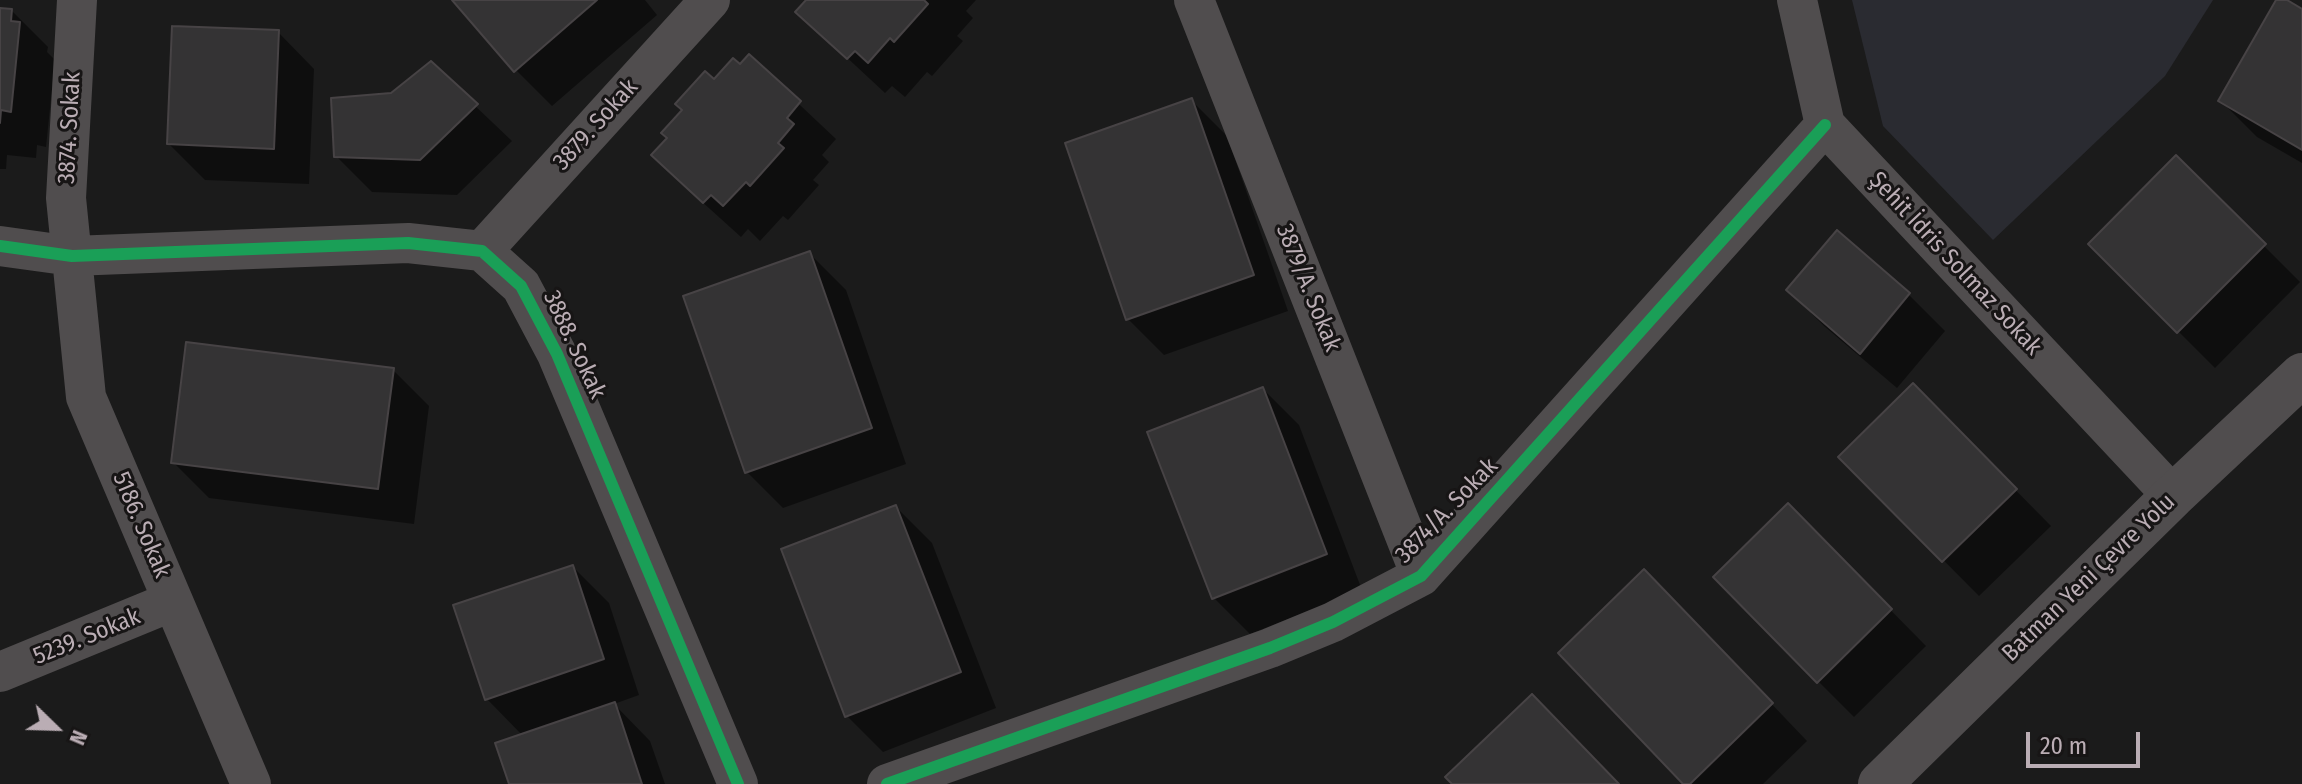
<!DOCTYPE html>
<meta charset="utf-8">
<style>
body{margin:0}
#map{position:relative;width:2302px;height:784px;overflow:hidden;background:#1b1b1b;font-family:"Fira Sans Condensed",sans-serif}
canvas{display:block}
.north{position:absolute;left:16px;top:688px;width:80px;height:80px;-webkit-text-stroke:6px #171515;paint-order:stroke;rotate:113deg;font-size:22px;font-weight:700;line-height:32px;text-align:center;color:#baadb4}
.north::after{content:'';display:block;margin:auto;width:28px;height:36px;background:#baadb4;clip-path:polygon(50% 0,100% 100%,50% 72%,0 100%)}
.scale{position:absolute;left:2026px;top:732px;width:114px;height:36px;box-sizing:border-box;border:4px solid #baadb4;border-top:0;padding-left:10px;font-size:24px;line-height:28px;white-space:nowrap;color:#baadb4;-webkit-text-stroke:6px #171515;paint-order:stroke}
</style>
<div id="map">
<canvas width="2302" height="784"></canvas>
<div class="north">N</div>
<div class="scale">20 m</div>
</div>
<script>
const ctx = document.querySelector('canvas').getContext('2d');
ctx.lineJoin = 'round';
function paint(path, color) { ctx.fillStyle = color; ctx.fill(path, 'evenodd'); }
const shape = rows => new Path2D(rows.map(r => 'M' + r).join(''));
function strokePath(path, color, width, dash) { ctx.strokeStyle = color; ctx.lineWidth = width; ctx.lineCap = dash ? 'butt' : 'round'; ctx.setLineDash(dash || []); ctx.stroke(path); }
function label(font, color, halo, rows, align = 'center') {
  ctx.font = font + ' "Fira Sans Condensed",sans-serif'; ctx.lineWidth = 6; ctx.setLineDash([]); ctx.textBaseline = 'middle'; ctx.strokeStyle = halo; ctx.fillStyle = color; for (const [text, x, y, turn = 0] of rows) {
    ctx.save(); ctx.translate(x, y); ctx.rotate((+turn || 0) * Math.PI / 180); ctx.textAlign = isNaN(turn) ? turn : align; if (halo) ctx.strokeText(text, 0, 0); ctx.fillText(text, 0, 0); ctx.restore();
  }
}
const green = shape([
 [1852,0,2213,0,2165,76,1993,240,1883,126]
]);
const shadow = shape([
 [455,0,645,0,657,15,552,106,516,70],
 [808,0,976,0,966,11,973,18,957,36,963,41,932,76,927,72,905,97,892,86,885,93,798,12],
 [2279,0,2302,11,2302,163,2257,137,2221,101],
 [0,7,4,10,12,11,48,47,47,52,55,60,46,147,37,145,36,158,7,155,6,169,0,169],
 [278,32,314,69,309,184,205,180,169,144],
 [749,57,836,139,822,155,829,162,813,180,819,185,788,220,783,216,760,241,748,229,741,237,690,191,714,82,740,67],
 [431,64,512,141,457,195,372,192,336,156,391,95],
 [1191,100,1227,136,1288,311,1164,355,1128,319],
 [2176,158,2300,282,2215,368,2091,244],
 [1837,233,1909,295,1945,331,1897,388,1824,326,1788,290],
 [810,254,846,290,906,464,783,508,747,472],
 [393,370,429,406,414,524,209,498,173,462],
 [1913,386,2051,526,1979,596,1841,457],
 [1263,389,1299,425,1362,590,1250,634,1214,598],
 [1788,506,1926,646,1854,717,1818,681],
 [896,507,932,543,996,708,883,752,847,716],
 [573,567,609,603,639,695,614,704,650,741,665,784,511,784,523,736,487,699],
 [1680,608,1807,741,1763,784,1686,784]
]);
const building = shape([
 [452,0,597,0,514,72,452,0],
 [806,0,924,0,928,4,894,42,890,38,868,63,855,51,847,59,795,12,806,0],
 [2276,0,2287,0,2302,9,2302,150,2218,101,2276,0],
 [0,8,12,9,11,21,20,22,11,112,1,110,0,123,0,8],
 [172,26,279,30,274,149,167,144,172,26],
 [749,54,801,101,787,118,794,124,778,143,784,148,750,186,746,182,723,206,711,195,703,203,651,155,667,138,661,133,682,110,675,104,705,71,714,79,733,58,740,64,749,54],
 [431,61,478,104,420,160,334,157,331,98,391,93,431,61],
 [1192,98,1254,275,1126,320,1065,143,1192,98],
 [2176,155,2266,244,2177,333,2088,244,2176,155],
 [1837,230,1910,293,1860,354,1786,290,1837,230],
 [810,251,872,428,745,473,683,296,810,251],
 [186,342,394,368,378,489,171,463,186,342],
 [1913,383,2017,489,1942,562,1838,457,1913,383],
 [1263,387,1327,554,1212,599,1147,432,1263,387],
 [1788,503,1892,609,1817,683,1713,577,1788,503],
 [896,505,961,672,845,717,781,549,896,505],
 [573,565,604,659,485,700,453,605,573,565],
 [1644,569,1773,703,1690,784,1683,784,1558,653,1644,569],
 [1532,694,1619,784,1452,784,1445,777,1532,694],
 [615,702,642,784,509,784,495,743,615,702]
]);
const minor = shape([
 [77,0,66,198,86,397,251,784],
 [1194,0,1421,576],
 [1797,0,1825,125,2173,496],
 [0,246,72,256,408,243,482,251,521,286,557,354,738,784],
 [482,251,710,0],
 [0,672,173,601],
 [887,784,1270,648,1333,622,1421,576,1825,125]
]);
const tertiary = shape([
 [1880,784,2173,496,2302,375]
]);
const cycleway = shape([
 [0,246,72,256,408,243,482,251,521,286,557,354,738,784],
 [887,784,1270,648,1333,622,1421,576,1825,125]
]);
const streetNames = [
 ["3879. Sokak",596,125,-48],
 ["3874. Sokak",70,128,-87],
 ["Şehit İdris Solmaz Sokak",1955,264,47],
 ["3879/A. Sokak",1308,288,68],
 ["3888. Sokak",574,345,65],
 ["3874/A. Sokak",1447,511,-46],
 ["5186. Sokak",141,525,67],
 ["Batman Yeni Çevre Yolu",2089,578,-44],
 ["5239. Sokak",87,637,-22]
];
paint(green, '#2a2b31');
paint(shadow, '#0007');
paint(building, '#343334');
strokePath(building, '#474345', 2);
strokePath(minor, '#504d4e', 40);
strokePath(tertiary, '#504d4e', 44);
strokePath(cycleway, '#1a9f57', 12);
label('24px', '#baadb4', '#171515', streetNames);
</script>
